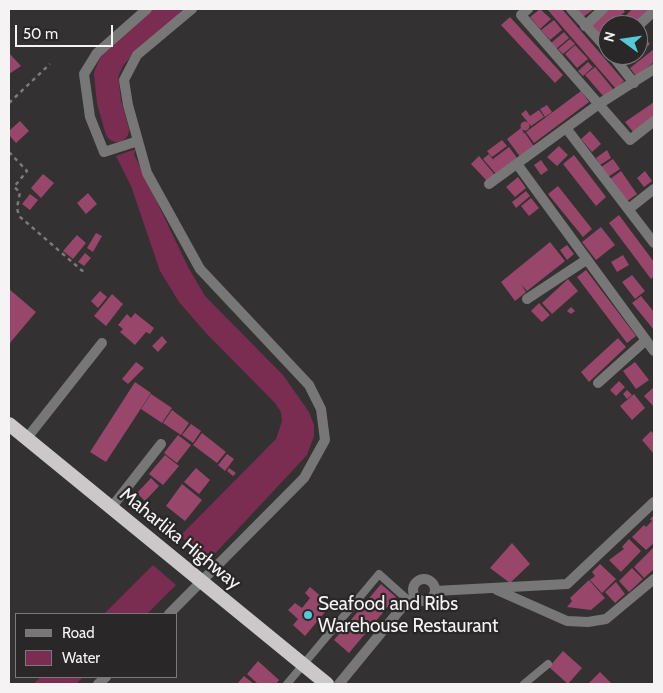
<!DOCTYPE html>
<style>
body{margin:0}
#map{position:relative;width:663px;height:693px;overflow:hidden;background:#343132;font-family:Cabin,sans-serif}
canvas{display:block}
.frame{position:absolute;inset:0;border:10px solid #f5f3f4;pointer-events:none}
.legend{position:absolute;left:15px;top:613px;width:162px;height:65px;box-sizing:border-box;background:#2a2728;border:1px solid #7b797a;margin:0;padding:6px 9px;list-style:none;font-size:15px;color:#f5f3f4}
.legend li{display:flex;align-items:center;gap:10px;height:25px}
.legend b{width:25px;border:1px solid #7b797a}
.north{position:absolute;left:598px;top:15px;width:50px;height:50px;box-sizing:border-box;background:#2a2728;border:1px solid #7b797a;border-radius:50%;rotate:284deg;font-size:14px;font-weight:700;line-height:20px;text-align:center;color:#f5f3f4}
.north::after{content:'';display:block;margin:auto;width:18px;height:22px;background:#52cbd7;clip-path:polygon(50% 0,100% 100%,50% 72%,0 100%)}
.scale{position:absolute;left:15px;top:25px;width:98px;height:22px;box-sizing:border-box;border:2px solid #f5f3f4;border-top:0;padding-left:6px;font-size:15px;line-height:18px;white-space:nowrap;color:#f5f3f4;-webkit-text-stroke:4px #2a2728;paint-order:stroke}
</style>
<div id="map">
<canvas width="663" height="693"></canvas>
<div class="frame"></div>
<ul class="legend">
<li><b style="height:6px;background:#787777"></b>Road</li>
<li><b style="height:14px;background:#7b2c51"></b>Water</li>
</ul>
<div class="north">N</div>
<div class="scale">50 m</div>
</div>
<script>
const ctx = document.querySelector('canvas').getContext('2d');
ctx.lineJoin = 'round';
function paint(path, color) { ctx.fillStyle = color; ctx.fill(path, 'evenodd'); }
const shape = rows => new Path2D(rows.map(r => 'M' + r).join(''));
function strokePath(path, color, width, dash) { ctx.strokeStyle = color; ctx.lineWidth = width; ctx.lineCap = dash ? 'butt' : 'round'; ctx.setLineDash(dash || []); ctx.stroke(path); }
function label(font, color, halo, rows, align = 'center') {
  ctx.font = font + ' Cabin,sans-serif'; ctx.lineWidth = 4.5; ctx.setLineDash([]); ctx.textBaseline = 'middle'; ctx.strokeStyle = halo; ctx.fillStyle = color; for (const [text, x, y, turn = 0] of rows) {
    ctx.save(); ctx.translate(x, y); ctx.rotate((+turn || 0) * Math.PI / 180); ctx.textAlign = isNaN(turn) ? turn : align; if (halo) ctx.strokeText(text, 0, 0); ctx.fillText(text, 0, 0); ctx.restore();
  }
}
const water = shape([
 [136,149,134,154,188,267,205,296,283,375,309,412,314,425,314,436,307,455,209,560,180,536,276,439,282,421,281,412,275,403,205,332,179,302,160,271,131,186,116,156],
 [153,565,176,585,147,614,104,614],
 [41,677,83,677,76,684,33,684]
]);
const river = shape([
 [117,130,109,102,106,74,113,59,124,46,170,9]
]);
const building = shape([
 [540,9,551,19,540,29,530,17],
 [547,9,562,9,624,81,616,89],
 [577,9,594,9,583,17],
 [607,9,623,9,625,12,608,25,599,36,590,27],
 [632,9,653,9,636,25,617,25],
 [510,17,563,75,555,83,501,25],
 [554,20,562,30,550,40,541,30],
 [564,32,569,38,556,49,551,43],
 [641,33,650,44,638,55,638,35],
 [570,39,575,44,563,54,558,49],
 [575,45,588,59,577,68,565,54],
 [654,49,654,62,636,76,630,68],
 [9,53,21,66,9,74],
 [621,55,638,55,628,63],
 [588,62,593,67,583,76,578,71],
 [595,67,613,89,604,97,585,75],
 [581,91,589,102,534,143,526,132],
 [654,102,654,118,634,133,625,122],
 [547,105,552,112,545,117,540,109],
 [526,110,530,116,539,110,544,117,531,126,521,114],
 [20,121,29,131,16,143,9,135,9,131],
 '520.5 126a4.5 4.5 0 1 1 9 0a4.5 4.5 0 1 1-9 0Z',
 [521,128,524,133,522,134,525,133,535,148,521,158,507,139],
 [590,131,601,144,592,152,581,139],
 [502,140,507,146,492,157,487,151],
 [559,146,568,155,557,166,547,157],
 [509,147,517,158,496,174,483,159,489,154,494,161,493,159],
 [607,150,611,158,600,165,596,158],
 [574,155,606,197,596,206,563,164],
 [479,156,495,175,487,181,471,164],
 [613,159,620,169,608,177,601,167],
 [541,160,548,170,541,175,534,165],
 [621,171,637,194,626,202,610,179],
 [645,171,652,181,644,187,637,178],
 [43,174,54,183,41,198,31,188],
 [518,177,526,188,515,197,506,187],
 [558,186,592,229,583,237,548,194],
 [526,191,530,196,516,208,512,202],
 [88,193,97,204,86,214,77,203],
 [30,194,38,200,30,210,22,204],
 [531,198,539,208,529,216,521,206],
 [619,215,654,262,654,276,651,279,609,223],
 [601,227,615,245,596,260,582,242],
 [96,233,102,236,93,252,87,248],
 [77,235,86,243,73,259,63,251],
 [550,242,565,261,527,291,521,284,526,292,515,301,501,282],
 [567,245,574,254,567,260,560,250],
 [85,253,91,258,84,266,78,262],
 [623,255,629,265,617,272,611,262],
 [586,270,636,336,627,343,577,277],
 [632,275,645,291,635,299,622,282],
 [568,279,578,291,552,314,542,303],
 [9,289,36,312,9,344],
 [100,291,107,297,98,308,91,301],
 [112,294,123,304,106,326,94,316],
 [641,296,654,312,654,330,632,303],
 [539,303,550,315,542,322,531,311],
 [571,307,575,311,571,314,567,311],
 [135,313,154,328,150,334,146,332,135,345,120,332,123,329,118,325,127,314,131,318],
 [162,336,167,342,158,352,152,346],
 [618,338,626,347,589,382,581,372],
 [136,362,144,368,128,384,122,379],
 [635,362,649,380,636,389,623,371],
 [619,381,625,387,616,396,610,390],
 [135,382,151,393,106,462,90,452],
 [654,387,654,407,644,396],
 [627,390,632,395,627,399,623,394],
 [151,394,172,408,162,423,141,409],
 [634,394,645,408,632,420,620,406],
 [172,410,189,423,181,435,163,423],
 [191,424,201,431,193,443,182,435],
 [651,431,654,434,654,454,642,440],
 [202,433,226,452,217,463,193,445],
 [178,435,191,445,177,463,164,453],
 [227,454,234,459,225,471,218,465],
 [165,455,179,466,163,485,149,474],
 [196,468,210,480,199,494,184,482],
 [229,468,236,473,233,476,227,471],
 [151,478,159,486,145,501,137,493],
 [182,484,202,500,185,521,166,506],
 [654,515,654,543,646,550,632,537,644,525,646,527,652,521,650,519],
 [629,539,641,551,621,572,609,560,624,549,622,547],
 [512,543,530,564,510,583,490,568],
 [654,547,654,569,644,578,634,567],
 [600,564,616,579,602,593,590,580,595,576,592,572],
 [632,568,643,579,629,592,619,581],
 [589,580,605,598,591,610,567,607,572,601,570,598],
 [616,582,625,594,615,603,605,592],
 [381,584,396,597,349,653,334,640],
 [310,587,331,605,305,636,293,625,298,619,288,610,295,603,302,608,310,598,305,593],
 [563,651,582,668,568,684,549,667],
 [258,661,279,680,276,684,258,684,247,674],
 [600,672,612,684,588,684],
 [244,676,254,684,237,684]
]);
const path = shape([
 [9,103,50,64],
 [9,152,27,171,14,187,20,192,17,208,19,216,86,274]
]);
const service = shape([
 [287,684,379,574,408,600],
 [524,684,548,664]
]);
const minor = shape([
 [528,9,521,15,630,140,654,121],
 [571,9,608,50],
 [585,26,603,9],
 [638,26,654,11],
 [612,55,634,83],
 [566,128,654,243],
 [138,141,104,152,90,117,84,74,97,53,147,9],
 [517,164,654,351],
 [489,184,599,104,654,69],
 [630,208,654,189],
 [527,299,586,260],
 [598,383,646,340],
 [27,438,102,343],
 [111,508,161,444],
 '413 590a11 11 0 1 1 22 0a11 11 0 1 1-22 0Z',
 [497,590,567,621,588,622,606,619,654,579],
 [435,591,567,584,654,502],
 [169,614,304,478,325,440,321,409,309,385,200,269,147,173,128,105,124,80,137,55,192,9],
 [98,684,106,677],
 [339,684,408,600,416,598]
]);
const trunk = shape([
 [9,424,327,684]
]);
const markers = [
 [308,615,5,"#52cbd7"]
];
const streetNames = [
 ["Maharlika Highway",180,539,39]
];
const poiNames = [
 ["Seafood and Ribs",318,604],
 ["Warehouse Restaurant",318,626]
];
paint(water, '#7b2c51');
strokePath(river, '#7b2c51', 24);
paint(building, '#98476b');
strokePath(path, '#7c797a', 2.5, [4, 4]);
strokePath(service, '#787777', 8);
strokePath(minor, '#787777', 10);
strokePath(trunk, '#ccc8ca', 14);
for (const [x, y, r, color] of markers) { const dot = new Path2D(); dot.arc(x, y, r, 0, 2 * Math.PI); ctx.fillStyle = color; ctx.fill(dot); strokePath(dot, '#2a2728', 2); }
label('19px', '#f5f3f4', '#2a2728', streetNames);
label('19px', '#f5f3f4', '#2a2728', poiNames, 'left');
</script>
